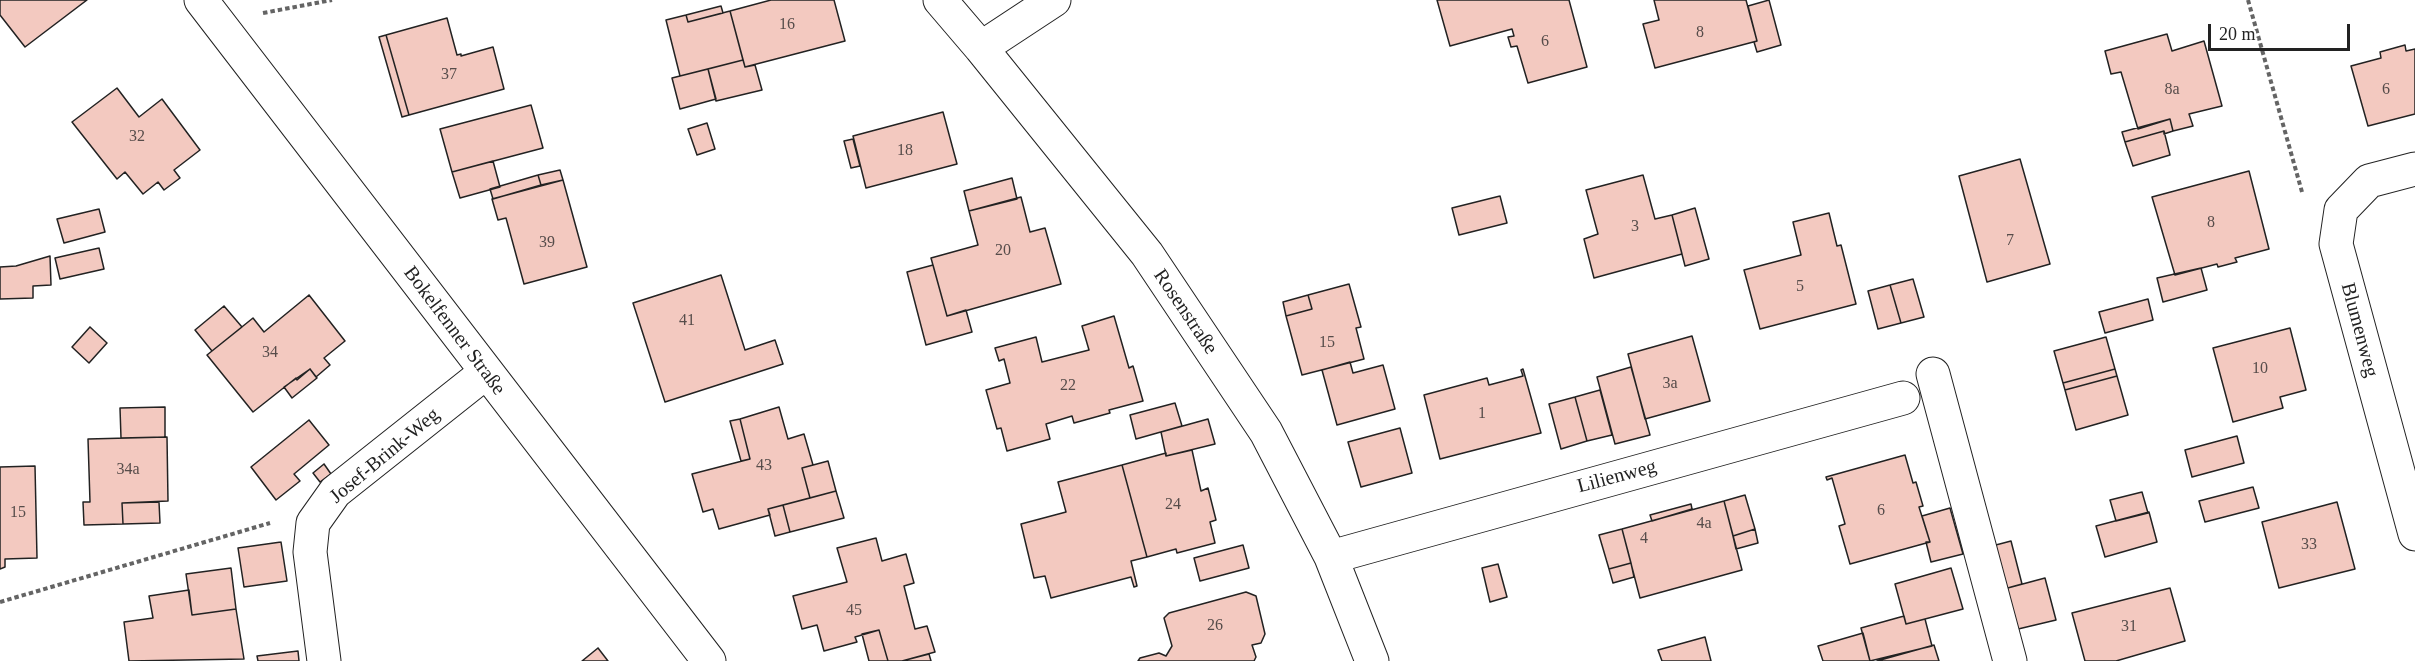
<!DOCTYPE html>
<meta charset="utf-8">
<style>
body{margin:0}
#map{position:relative;width:2415px;height:661px;overflow:hidden;background:#fff;font-family:"Times New Roman",serif}
canvas{display:block}
.scale{position:absolute;left:2208px;top:24px;width:142px;height:27px;box-sizing:border-box;border:3px solid #222;border-top:0;padding-left:8px;font-size:18px;line-height:21px;white-space:nowrap;color:#222;-webkit-text-stroke:4px #fff;paint-order:stroke}
</style>
<div id="map">
<canvas width="2415" height="661"></canvas>
<div class="scale">20 m</div>
</div>
<script>
const ctx = document.querySelector('canvas').getContext('2d');
ctx.lineJoin = 'round';
function paint(path, color) { ctx.fillStyle = color; ctx.fill(path, 'evenodd'); }
const shape = rows => new Path2D(rows.map(r => 'M' + r).join(''));
function strokePath(path, color, width, dash) { ctx.strokeStyle = color; ctx.lineWidth = width; ctx.lineCap = dash ? 'butt' : 'round'; ctx.setLineDash(dash || []); ctx.stroke(path); }
function label(font, color, halo, rows, align = 'center') {
  ctx.font = font + ' "Times New Roman",serif'; ctx.lineWidth = 4.5; ctx.setLineDash([]); ctx.textBaseline = 'middle'; ctx.strokeStyle = halo; ctx.fillStyle = color; for (const [text, x, y, turn = 0] of rows) {
    ctx.save(); ctx.translate(x, y); ctx.rotate((+turn || 0) * Math.PI / 180); ctx.textAlign = isNaN(turn) ? turn : align; if (halo) ctx.strokeText(text, 0, 0); ctx.fillText(text, 0, 0); ctx.restore();
  }
}
const building = shape([
 [0,0,87,0,25,47,0,15,0,0],
 [771,0,834,0,845,41,745,67,730,11,771,0],
 [1437,0,1569,0,1587,67,1528,83,1517,46,1511,47,1508,37,1514,36,1512,29,1450,46,1437,0],
 [1654,0,1746,0,1757,41,1655,68,1643,24,1659,20,1654,0],
 [1769,0,1781,45,1757,52,1754,42,1757,41,1748,6,1769,0],
 [721,6,723,13,688,22,686,15,721,6],
 [730,11,743,60,680,76,666,20,686,15,688,22,730,11],
 [447,18,457,55,461,54,461,56,493,47,504,89,409,115,386,35,447,18],
 [2167,34,2172,51,2204,41,2222,106,2189,114,2193,126,2173,131,2170,119,2138,129,2121,72,2111,74,2105,51,2167,34],
 [386,35,409,115,402,117,379,37,386,35],
 [2405,45,2406,51,2415,49,2415,114,2368,126,2351,66,2381,58,2380,52,2405,45],
 [743,60,745,67,755,65,762,90,716,101,708,69,743,60],
 [708,69,716,99,680,109,672,78,708,69],
 [117,88,139,117,162,99,200,150,174,170,180,178,164,190,158,182,143,194,125,172,117,179,72,122,117,88],
 [531,105,543,148,452,172,440,129,531,105],
 [943,112,957,164,866,188,853,136,943,112],
 [2170,119,2173,131,2164,134,2164,131,2125,142,2122,132,2170,119],
 [707,123,715,149,697,155,688,129,707,123],
 [2164,131,2170,155,2133,166,2125,142,2164,131],
 [853,139,860,166,851,168,844,141,853,139],
 [2020,159,2050,264,1987,282,1959,176,2020,159],
 [493,161,500,187,460,198,452,172,493,161],
 [560,170,563,180,541,185,538,175,560,170],
 [2249,171,2269,249,2235,258,2237,262,2218,267,2217,264,2175,275,2152,197,2249,171],
 [538,175,541,185,493,199,490,189,538,175],
 [1643,175,1655,219,1672,215,1682,254,1594,278,1584,239,1598,234,1586,190,1643,175],
 [1012,178,1017,199,969,211,964,191,1012,178],
 [563,180,587,267,524,284,506,218,498,220,492,199,563,180],
 [1500,196,1507,223,1459,235,1452,208,1500,196],
 [1021,197,1030,232,1045,228,1061,284,947,316,931,258,978,245,969,211,1021,197],
 [1695,208,1709,259,1685,266,1672,215,1695,208],
 [99,209,105,232,64,243,57,219,99,209],
 [1829,213,1837,246,1841,245,1856,304,1760,329,1744,270,1801,255,1793,222,1829,213],
 [99,248,104,269,60,279,55,258,99,248],
 [50,256,51,285,33,286,33,298,0,299,0,267,16,266,50,256],
 [933,265,947,316,966,310,972,332,926,345,907,272,933,265],
 [2201,268,2207,290,2163,302,2157,278,2201,268],
 [721,275,745,350,775,340,783,364,665,402,633,303,721,275],
 [1913,279,1924,317,1901,323,1890,285,1913,279],
 [1349,284,1361,327,1356,328,1364,359,1302,375,1286,316,1312,309,1308,295,1349,284],
 [1890,285,1901,323,1878,329,1868,291,1890,285],
 [309,295,345,341,324,358,330,365,316,377,310,369,297,380,296,378,253,412,207,355,253,318,264,332,309,295],
 [1308,295,1312,309,1286,316,1283,302,1308,295],
 [2148,299,2153,320,2105,333,2099,312,2148,299],
 [224,306,242,327,212,351,195,330,224,306],
 [1114,316,1129,368,1133,366,1143,401,1109,410,1110,413,1074,423,1072,416,1046,424,1050,439,1007,451,1001,428,997,429,986,390,1010,383,1004,359,999,361,995,348,1036,337,1042,362,1089,350,1082,326,1114,316],
 [90,327,107,343,89,363,72,347,90,327],
 [2290,328,2306,390,2280,397,2283,408,2233,422,2213,348,2290,328],
 [1692,336,1710,401,1645,419,1628,354,1692,336],
 [2106,337,2115,369,2063,383,2054,351,2106,337],
 [1350,362,1353,373,1383,365,1395,409,1337,425,1322,370,1350,362],
 [1631,367,1650,435,1615,444,1597,377,1631,367],
 [310,369,317,378,292,398,284,387,310,369],
 [1523,369,1541,433,1440,459,1424,395,1487,378,1489,385,1523,376,1521,370,1523,369],
 [2115,369,2117,376,2065,390,2063,383,2115,369],
 [2117,376,2128,415,2076,430,2065,390,2117,376],
 [1600,390,1612,435,1587,441,1575,397,1600,390],
 [1575,397,1587,441,1561,449,1549,404,1575,397],
 [1175,403,1182,426,1136,439,1130,415,1175,403],
 [165,407,165,437,121,438,120,408,165,407],
 [779,407,788,439,804,434,813,465,802,468,810,498,768,509,770,515,719,529,713,509,703,512,692,474,750,459,740,419,779,407],
 [740,419,750,459,741,461,730,421,740,419],
 [1208,419,1215,444,1166,456,1161,432,1208,419],
 [309,420,329,445,294,474,300,481,276,500,251,467,309,420],
 [1400,428,1412,473,1361,487,1348,442,1400,428],
 [2237,436,2244,463,2192,477,2185,450,2237,436],
 [167,437,168,501,122,503,123,524,84,525,83,502,90,502,88,439,167,437],
 [1192,450,1201,491,1208,488,1216,520,1210,522,1215,543,1177,553,1176,549,1147,557,1122,465,1166,453,1166,456,1192,450],
 [1905,455,1913,483,1916,482,1923,506,1919,507,1930,542,1850,564,1839,526,1845,524,1832,478,1827,480,1826,477,1905,455],
 [828,461,836,491,810,498,802,468,828,461],
 [324,464,331,474,320,482,313,473,324,464],
 [1122,465,1147,557,1131,561,1137,586,1134,587,1131,577,1051,598,1045,576,1034,578,1021,524,1066,512,1058,482,1122,465],
 [35,466,37,558,5,559,5,567,0,569,0,467,35,466],
 [2253,487,2259,508,2205,522,2199,501,2253,487],
 [836,491,844,518,790,532,783,505,836,491],
 [2142,492,2148,513,2116,521,2110,500,2142,492],
 [1745,495,1755,529,1733,536,1724,501,1745,495],
 [1724,501,1742,570,1640,598,1622,529,1724,501],
 [159,502,160,523,123,524,122,503,159,502],
 [2337,502,2355,569,2279,588,2262,522,2337,502],
 [1691,504,1692,509,1652,521,1650,515,1691,504],
 [783,505,790,532,775,536,768,509,783,505],
 [1950,508,1963,554,1931,562,1926,542,1930,542,1922,516,1950,508],
 [2149,512,2157,542,2105,557,2096,526,2149,512],
 [1622,529,1631,563,1609,569,1599,535,1622,529],
 [1755,529,1758,543,1736,549,1733,536,1755,529],
 [876,538,882,561,906,554,914,583,904,586,915,629,927,626,935,652,902,661,888,661,879,630,855,637,857,642,824,651,817,625,802,629,793,596,847,582,837,548,876,538],
 [2011,541,2022,584,2004,589,1992,546,2011,541],
 [281,542,287,581,244,587,238,548,281,542],
 [1243,545,1249,568,1200,581,1194,558,1243,545],
 [1631,563,1634,577,1613,583,1609,569,1631,563],
 [1498,564,1507,597,1490,602,1482,568,1498,564],
 [231,568,236,609,192,615,186,574,231,568],
 [1951,568,1963,609,1906,624,1895,584,1951,568],
 [2045,578,2056,620,2014,630,2004,589,2045,578],
 [2170,588,2185,641,2116,661,2085,661,2072,613,2170,588],
 [189,590,192,615,236,609,244,659,129,661,124,622,153,618,149,596,189,590],
 [1246,592,1256,596,1265,634,1261,643,1252,645,1256,657,1254,661,1138,661,1140,658,1159,653,1166,656,1172,646,1164,618,1169,613,1246,592],
 [1904,616,1906,624,1925,619,1932,646,1870,661,1861,628,1904,616],
 [879,630,888,661,869,661,862,634,879,630],
 [1863,633,1870,661,1823,661,1818,646,1863,633],
 [1705,637,1711,661,1662,661,1658,650,1705,637],
 [1934,645,1939,661,1877,661,1934,645],
 [598,648,608,661,582,661,598,648],
 [298,651,299,661,258,661,257,656,298,651],
 [929,654,931,661,902,661,929,654]
]);
const path = shape([
 [2248,0,2302,192],
 [263,13,332,0],
 [0,602,270,523]
]);
const minor = shape([
 [201,0,709,661],
 [940,0,981,48,1147,254,1266,432,1331,557,1372,661],
 [981,48,1054,0],
 [2415,169,2369,181,2341,210,2336,244,2415,534],
 [1933,374,2010,661],
 [1331,557,1903,398],
 [324,661,310,552,313,523,335,492,485,373]
]);
const numberNames = [
 ["16",787,25],
 ["8",1700,33],
 ["6",1545,42],
 ["37",449,75],
 ["8a",2172,90],
 ["6",2386,90],
 ["32",137,137],
 ["18",905,151],
 ["8",2211,223],
 ["3",1635,227],
 ["7",2010,241],
 ["39",547,243],
 ["20",1003,251],
 ["5",1800,287],
 ["41",687,321],
 ["15",1327,343],
 ["34",270,353],
 ["10",2260,369],
 ["3a",1670,384],
 ["22",1068,386],
 ["1",1482,414],
 ["43",764,466],
 ["34a",128,470],
 ["24",1173,505],
 ["6",1881,511],
 ["15",18,513],
 ["4a",1704,524],
 ["4",1644,539],
 ["33",2309,545],
 ["45",854,611],
 ["26",1215,626],
 ["31",2129,627]
];
const streetNames = [
 ["Rosenstraße",1185,312,56],
 ["Blumenweg",2359,330,75],
 ["Bokelfenner Straße",454,331,53],
 ["Josef-Brink-Weg",385,456,-40],
 ["Lilienweg",1617,477,-15]
];
paint(building, '#f3c9c0');
strokePath(building, '#222', 1.5);
strokePath(minor, '#222', 35);
strokePath(path, '#646464', 4, [4.5, 3]);
strokePath(minor, '#fff', 33);
label('16px', '#564c4a', null, numberNames);
label('20px', '#222', '#fff', streetNames);
</script>
